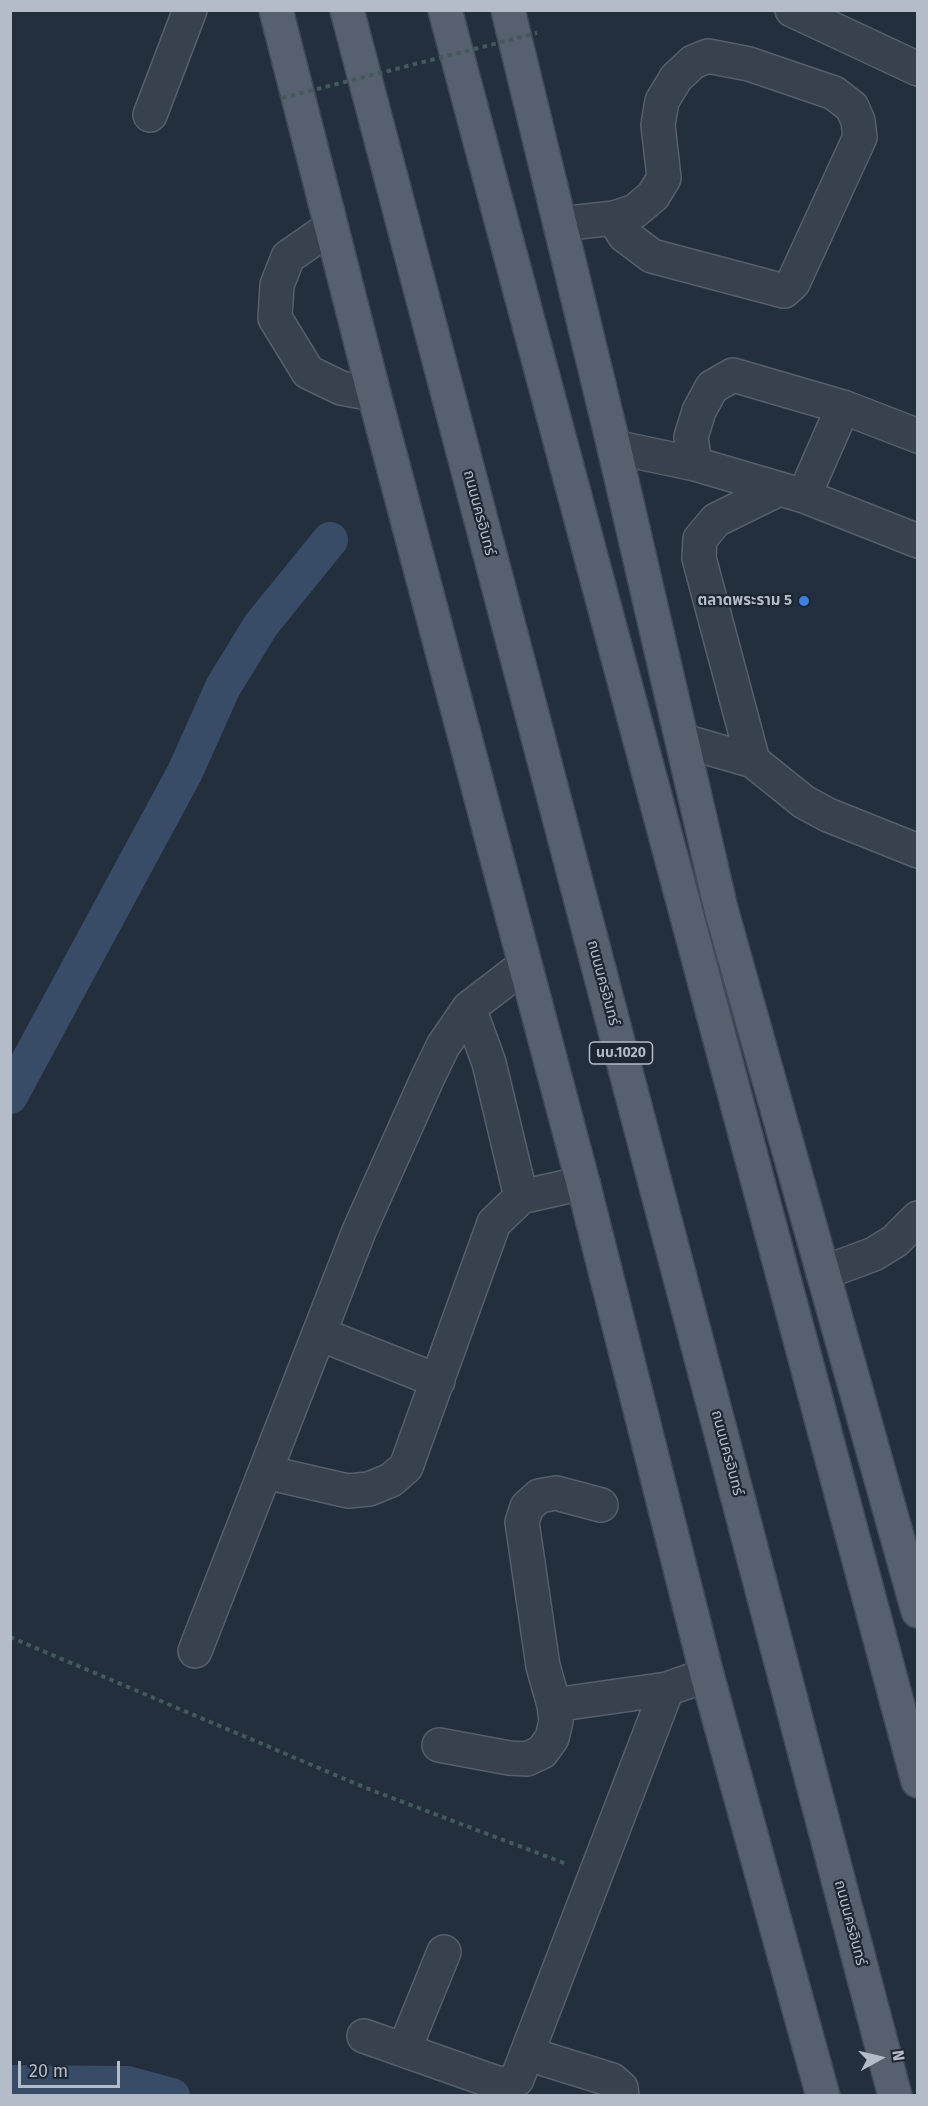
<!DOCTYPE html>
<meta charset="utf-8">
<style>
body{margin:0}
#map{position:relative;width:928px;height:2106px;overflow:hidden;background:#242f3e;font-family:"Fira Sans",sans-serif}
canvas{display:block}
.frame{position:absolute;inset:0;border:12px solid #b4bcc9;pointer-events:none}
.north{position:absolute;left:850px;top:2028px;width:60px;height:60px;-webkit-text-stroke:4px #1d2633;paint-order:stroke;rotate:82deg;font-size:16px;font-weight:700;line-height:24px;text-align:center;color:#b4bcc9}
.north::after{content:'';display:block;margin:auto;width:21px;height:27px;background:#b4bcc9;clip-path:polygon(50% 0,100% 100%,50% 72%,0 100%)}
.scale{position:absolute;left:18px;top:2061px;width:102px;height:27px;box-sizing:border-box;border:3px solid #b4bcc9;border-top:0;padding-left:8px;font-size:18px;line-height:21px;white-space:nowrap;color:#b4bcc9;-webkit-text-stroke:4px #1d2633;paint-order:stroke}
</style>
<div id="map">
<canvas width="928" height="2106"></canvas>
<div class="frame"></div>
<div class="north">N</div>
<div class="scale">20 m</div>
</div>
<script>
const ctx = document.querySelector('canvas').getContext('2d');
ctx.lineJoin = 'round';
const shape = rows => new Path2D(rows.map(r => 'M' + r).join(''));
function strokePath(path, color, width, dash) { ctx.strokeStyle = color; ctx.lineWidth = width; ctx.lineCap = dash ? 'butt' : 'round'; ctx.setLineDash(dash || []); ctx.stroke(path); }
function label(font, color, halo, rows, align = 'center') {
  ctx.font = font + ' "Fira Sans","Noto Sans Thai",sans-serif'; ctx.lineWidth = 4.5; ctx.setLineDash([]); ctx.textBaseline = 'middle'; ctx.strokeStyle = halo; ctx.fillStyle = color; for (const [text, x, y, turn = 0] of rows) {
    ctx.save(); ctx.translate(x, y); ctx.rotate((+turn || 0) * Math.PI / 180); ctx.textAlign = isNaN(turn) ? turn : align; if (halo) ctx.strokeText(text, 0, 0); ctx.fillText(text, 0, 0); ctx.restore();
  }
}
const canal = shape([
 [10,1096,185,772,223,687,261,625,330,540],
 [10,2083,128,2084,172,2096]
]);
const path = shape([
 [10,1637,366,1788,564,1863]
]);
const minor = shape([
 [792,10,918,69],
 [150,115,190,10],
 [560,224,614,218,635,211,653,196,664,178,658,125,662,101,676,78,693,62,708,56,749,64,834,93,852,107,858,121,860,137,793,283,784,291,652,256,624,235,614,218],
 [331,227,288,257,277,285,275,318,308,372,341,388,374,394],
 [614,447,695,464,804,496,918,541],
 [695,464,691,437,699,411,712,387,733,375,843,407,918,436],
 [779,489,716,520,700,539,699,558,753,761,804,802,828,815,918,851],
 [804,496,843,407],
 [684,741,753,761],
 [469,1008,489,1063,521,1197],
 [823,1273,874,1254,895,1241,918,1218],
 [320,1334,438,1381],
 [265,1472,348,1491,369,1489,391,1480,406,1467,494,1223,521,1197,583,1183],
 [601,1505,556,1493,539,1496,527,1507,522,1522,543,1666,554,1705,667,1689],
 [195,1651,359,1231,428,1077,443,1046,469,1008,525,965],
 [439,1745,509,1758,527,1759,542,1752,552,1738,556,1721,554,1705],
 [364,2036,497,2083,508,2084,517,2079,667,1689,707,1675],
 [404,2050,444,1952],
 [528,2054,612,2080,621,2088,622,2096]
]);
const major = shape([
 [276,10,374,394,583,1183,707,1675,823,2096],
 [347,10,895,2096],
 [445,10,918,1781],
 [508,10,614,447,721,909,918,1611]
]);
const pathBridge = shape([
 [282,98,537,33]
]);
const markers = [
 [804,601,6,"#3f7fe0"]
];
const shields = [
 [621,1053,63]
];
const shieldNames = [
 ["นบ.1020",621,1053]
];
const streetNames = [
 ["ถนนนครอินทร์",479,513,75],
 ["ถนนนครอินทร์",603,983,75],
 ["ถนนนครอินทร์",727,1453,75],
 ["ถนนนครอินทร์",850,1923,75]
];
const poiNames = [
 ["ตลาดพระราม 5",792,601]
];
strokePath(canal, '#394c67', 36);
strokePath(minor, '#565f6c', 36);
strokePath(major, '#414a57', 36);
strokePath(path, '#44595c', 4, [4.5, 4.5]);
strokePath(minor, '#38414e', 33);
strokePath(major, '#56606e', 33);
strokePath(pathBridge, '#44595c', 4, [4.5, 4.5]);
for (const [x, y, r, color] of markers) { const dot = new Path2D(); dot.arc(x, y, r, 0, 2 * Math.PI); ctx.fillStyle = color; ctx.fill(dot); strokePath(dot, '#1d2633', 2); }
for (const [x, y, w] of shields) { const box = new Path2D(); box.roundRect(x - w / 2, y - 11, w, 22, 4.5); ctx.fillStyle = '#1d2633'; ctx.fill(box); strokePath(box, '#b4bcc9', 1.5); }
label('bold 14px', '#b4bcc9', null, shieldNames);
label('15px', '#b4bcc9', '#1d2633', streetNames);
label('bold 15px', '#b4bcc9', '#1d2633', poiNames, 'right');
</script>
